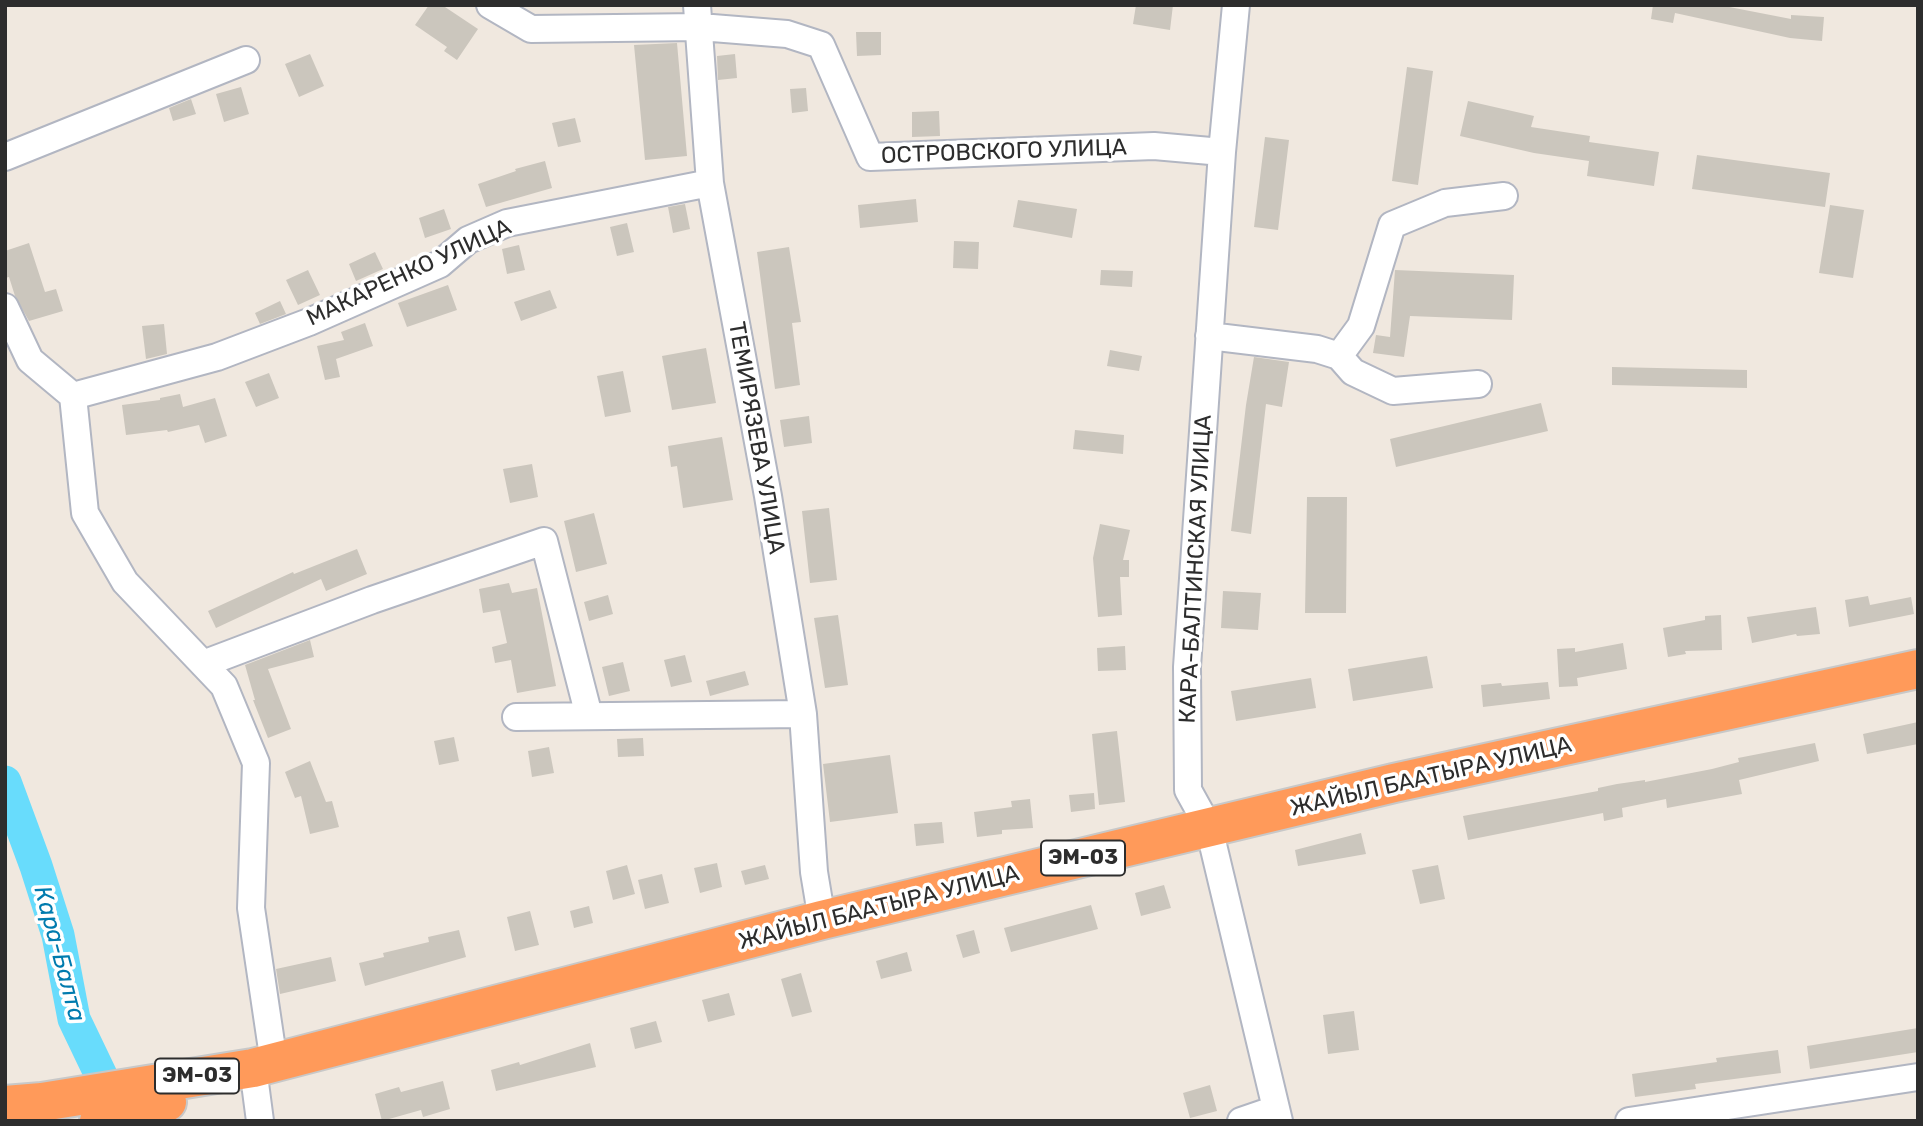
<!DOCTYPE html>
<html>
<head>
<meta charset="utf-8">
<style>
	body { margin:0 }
	#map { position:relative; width:1923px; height:1126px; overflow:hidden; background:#f0e8df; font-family:Rubik,sans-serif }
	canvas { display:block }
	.frame { position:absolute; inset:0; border:7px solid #2d2d2d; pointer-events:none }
</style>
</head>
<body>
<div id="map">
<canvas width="1923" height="1126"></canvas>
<div class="frame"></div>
</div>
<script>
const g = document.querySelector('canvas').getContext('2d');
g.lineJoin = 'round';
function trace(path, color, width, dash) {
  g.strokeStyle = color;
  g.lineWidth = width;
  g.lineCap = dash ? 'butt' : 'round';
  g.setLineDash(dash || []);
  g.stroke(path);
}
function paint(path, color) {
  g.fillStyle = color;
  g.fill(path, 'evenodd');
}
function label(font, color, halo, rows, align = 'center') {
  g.font = font + ' Rubik,sans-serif';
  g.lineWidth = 7;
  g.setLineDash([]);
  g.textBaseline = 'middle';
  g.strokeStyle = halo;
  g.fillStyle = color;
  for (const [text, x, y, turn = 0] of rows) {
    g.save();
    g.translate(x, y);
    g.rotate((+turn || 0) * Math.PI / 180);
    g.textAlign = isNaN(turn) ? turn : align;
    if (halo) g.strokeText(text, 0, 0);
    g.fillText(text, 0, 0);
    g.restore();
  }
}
const river = new Path2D(`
	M5 782 36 866 58 935 74 1019 119 1113`);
const building = new Path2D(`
	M429 5H442L478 29 457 60 444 51 447 47 415 25Z
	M1136 5H1173L1170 30 1133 24Z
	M1653 5H1719L1791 19V15L1824 17 1822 41 1790 38 1675 13 1673 23 1651 19Z
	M856 32H881V55L857 56Z
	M677 43 687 156 645 160 634 45Z
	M310 54 324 86 299 97 285 64Z
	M735 54 737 78 718 80 717 56Z
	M1407 67 1433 71 1418 185 1392 181Z
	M241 87 249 114 224 122 216 94Z
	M806 88 808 111 792 113 790 89Z
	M191 99 196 114 173 121 169 108Z
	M1468 101 1534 116 1531 127 1590 136 1589 142 1659 152 1654 186 1587 176 1589 161 1534 153 1460 136Z
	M939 111 940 136 912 137V112Z
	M575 118 581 142 558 147 552 123Z
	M1265 137 1289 140 1278 230 1254 227Z
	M1697 155 1830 173 1825 207 1692 189Z
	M545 161 552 188 486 207 478 184 516 171 515 169Z
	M916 199 918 222 860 228 858 205Z
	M1018 200 1077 209 1072 238 1013 227Z
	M685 204 690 229 673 233 668 207Z
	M1830 205 1864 210 1853 278 1819 273Z
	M444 209 451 229 425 238 419 218Z
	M627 223 634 252 617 256 610 227Z
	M954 241 979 242 978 269 953 268Z
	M29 243 45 292 56 289 63 311 29 321 15 296 9 277 5 278V251Z
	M519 245 525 270 507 274 502 249Z
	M789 247 801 322 792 323 800 385 775 389 757 252Z
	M375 252 383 269 356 281 349 264Z
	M308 270 320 295 298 305 286 280Z
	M1101 270 1133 271 1132 287 1100 285Z
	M1395 270 1514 275 1512 320 1410 316 1404 357 1373 353 1376 335 1390 337Z
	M448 285 457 310 407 327 398 303Z
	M550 290 557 308 521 321 514 302Z
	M280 301 286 314 260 324 255 313Z
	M365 323 373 346 336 359 340 377 325 380 317 346 344 340 341 332Z
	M164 324 167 354 146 359 142 326Z
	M706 348 716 403 672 410 662 356Z
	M1110 350 1142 356 1139 371 1107 366Z
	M1254 357 1289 362 1282 407 1266 404 1251 534 1231 531 1246 405Z
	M1612 367 1747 370V388L1612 385Z
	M623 371 631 412 605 417 597 376Z
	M269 373 279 398 256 407 245 382Z
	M180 394 183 407 215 398 227 436 205 443 199 425 168 432 167 430 126 435 122 405 160 400V398Z
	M1541 403 1548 431 1396 467 1390 439Z
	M809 416 812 443 784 447 780 420Z
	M1075 430 1124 435 1123 454 1073 449Z
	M722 437 733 500 683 508 677 466 671 467 668 446Z
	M532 464 538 497 510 503 503 469Z
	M1307 497H1347L1346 613H1305Z
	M829 508 837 580 810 583 802 511Z
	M594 513 607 564 576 572 564 521Z
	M1100 524 1130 530 1123 560H1129V577H1120L1122 615 1098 617 1093 558Z
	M357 549 367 574 326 591 321 579 216 628 208 611 293 572 294 574Z
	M509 583 512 593 537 588 556 686 517 693 511 660 495 663 492 647 507 643 500 610 483 613 479 589Z
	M1223 591 1261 593 1258 630 1221 628Z
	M608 595 613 614 589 621 584 602Z
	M1868 596 1870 605 1911 597 1914 614 1849 627 1845 600Z
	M1816 607 1820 634 1797 636 1796 634 1752 643 1747 617Z
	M838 615 848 685 825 688 814 618Z
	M1721 615 1722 650 1685 651 1686 654 1668 657 1663 628 1705 620V616Z
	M310 640 314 657 268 669 291 729 268 738 253 700H255L245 665Z
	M1623 643 1627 669 1577 678 1578 686 1559 687 1557 649 1575 648V652Z
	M1125 646 1126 670 1098 671 1097 648Z
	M685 655 692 682 671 687 664 660Z
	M1427 656 1433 688 1353 701 1348 669Z
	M623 662 630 691 609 696 602 667Z
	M745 671 749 685 710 696 706 681Z
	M1311 678 1316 708 1236 721 1231 691Z
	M1548 682 1550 699 1483 707 1481 685 1501 683 1502 686Z
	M1918 722V744L1867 754 1863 734Z
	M1117 731 1125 802 1099 805 1092 734Z
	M454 737 459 761 439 765 434 741Z
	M643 738 644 756 618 757 617 739Z
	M1815 743 1819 761 1739 780 1742 794 1667 808 1666 799 1622 808 1623 817 1604 821 1603 813 1468 840 1463 816 1598 791V788L1617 784 1645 780V782L1712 769 1739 762 1738 758Z
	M549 747 554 773 532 777 528 751Z
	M890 755 898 813 830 822 823 764Z
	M310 761 326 802 332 801 339 827 310 834 301 796 295 798 285 772Z
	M1094 793 1095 809 1071 812 1069 795Z
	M1030 799 1033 828 1002 830V834L977 837 974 812 1012 807 1011 801Z
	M942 822 944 843 916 846 914 824Z
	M1361 833 1366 854 1298 866 1295 850Z
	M717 863 722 887 700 893 694 868Z
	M627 865 635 894 613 900 606 871Z
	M765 865 769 879 745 885 741 871Z
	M1438 865 1445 899 1420 904 1412 870Z
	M662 874 669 903 645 909 638 880Z
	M1164 885 1171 908 1141 916 1135 893Z
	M1091 905 1098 929 1011 952 1004 928Z
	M589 906 593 923 574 928 570 911Z
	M530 911 539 945 515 951 507 917Z
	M459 930 466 957 365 986 359 963 384 957 383 953 429 942 428 937Z
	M974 930 980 953 963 958 956 935Z
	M907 952 912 971 881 979 876 961Z
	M331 957 336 981 280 994 276 969Z
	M801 973 812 1012 792 1017 781 979Z
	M729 993 735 1015 708 1022 702 1000Z
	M1354 1011 1359 1050 1328 1054 1323 1015Z
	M656 1021 662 1042 635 1049 630 1028Z
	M1918 1028V1052L1810 1069 1807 1046Z
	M590 1043 596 1067 496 1091 491 1070 519 1062 520 1065Z
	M1778 1050 1781 1073 1695 1084 1696 1089 1635 1097 1632 1074 1717 1062 1716 1058Z
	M443 1081 450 1109 423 1117 421 1110 382 1121 375 1094 399 1087 401 1092Z
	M1210 1085 1217 1111 1190 1118 1183 1093Z`);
const minor = new Path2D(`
	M490 5 531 29 700 27 787 34 821 45 870 157 1154 146 1222 152
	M697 5 710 183 768 496 803 714 814 872 822 920
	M1236 5 1222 152 1187 667 1188 790 1209 828 1279 1121
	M5 157 246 60
	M5 307 30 360 73 396 85 513 125 582 224 686 256 763 251 908 274 1063
	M1209 336 1317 349 1339 356 1353 372 1393 391 1478 384
	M1339 356 1361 326 1392 225 1445 203 1504 196
	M73 396 217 357 309 322 440 264 468 240 507 223 710 183
	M203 664 372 600 544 541 589 716
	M516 717 803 714
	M253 1068 260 1121
	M1241 1121 1276 1109
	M1629 1121 1918 1077`);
const highway = new Path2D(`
	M5 1105 42 1102 253 1068 822 920 1394 783 1918 669
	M99 1121 167 1102`);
const shields = [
	[1083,858,84],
	[197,1076,84]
];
const shieldNames = [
	["ЭМ-03",1083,858],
	["ЭМ-03",197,1076]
];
const streetNames = [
	["ОСТРОВСКОГО УЛИЦА",1004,152,-2],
	["МАКАРЕНКО УЛИЦА",409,273,-25],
	["ТЕМИРЯЗЕВА УЛИЦА",756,438,80],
	["КАРА-БАЛТИНСКАЯ УЛИЦА",1196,569,-87],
	["ЖАЙЫЛ БААТЫРА УЛИЦА",1431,777,-13],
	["ЖАЙЫЛ БААТЫРА УЛИЦА",879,908,-14]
];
const waterNames = [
	["Кара-Балта",59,954,75]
];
trace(river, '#68dcfc', 33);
paint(building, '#cbc6bd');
trace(minor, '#b2b6c2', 30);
trace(highway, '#c8c8c8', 42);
trace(minor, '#fff', 26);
trace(highway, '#ff9a5a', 38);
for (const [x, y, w] of shields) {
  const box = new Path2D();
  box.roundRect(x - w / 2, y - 17.5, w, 35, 5);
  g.fillStyle = '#fff';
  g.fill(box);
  trace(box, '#2d2d2d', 2);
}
label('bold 21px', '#2d2d2d', null, shieldNames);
label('23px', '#2d2d2d', '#fff', streetNames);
label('italic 24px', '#007bae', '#fff', waterNames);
</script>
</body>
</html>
